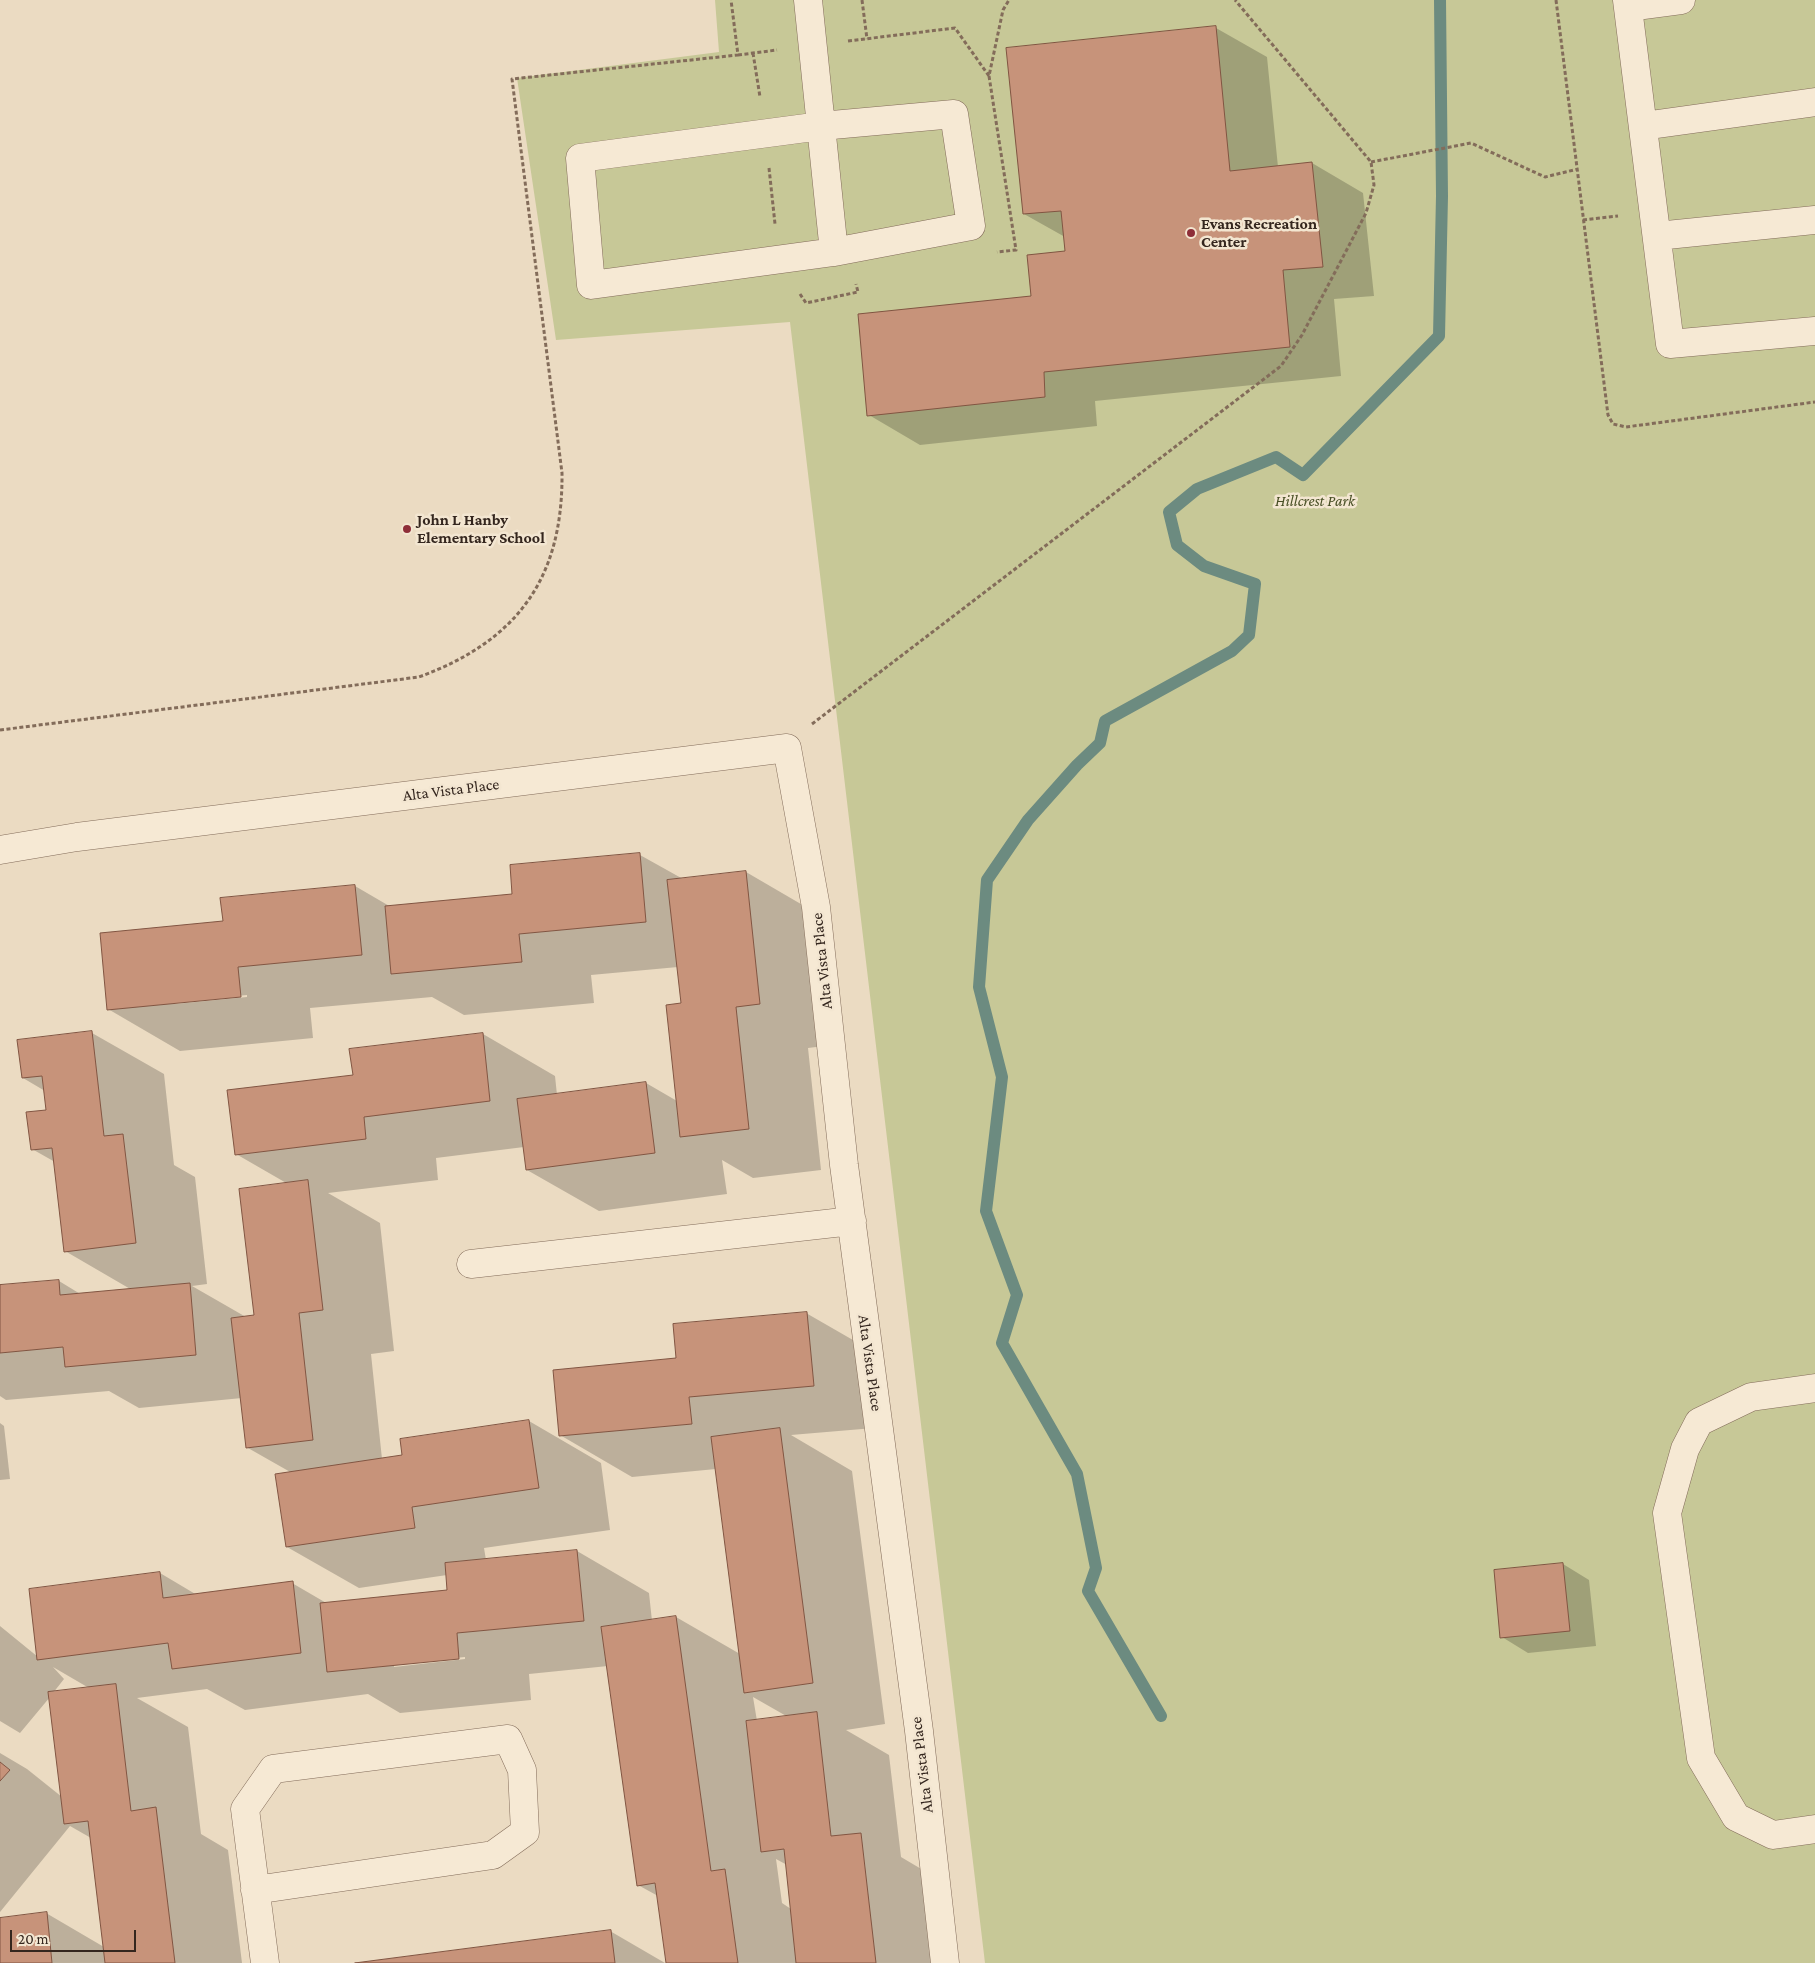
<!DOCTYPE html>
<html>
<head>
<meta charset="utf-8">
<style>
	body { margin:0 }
	#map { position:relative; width:1815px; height:1963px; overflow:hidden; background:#ebdbc2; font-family:"Crimson Pro",serif }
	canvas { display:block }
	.scale { position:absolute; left:10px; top:1930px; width:126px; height:22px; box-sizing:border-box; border:2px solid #34261e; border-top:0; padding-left:6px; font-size:15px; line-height:18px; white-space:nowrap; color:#34261e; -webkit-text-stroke:4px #f3e6d1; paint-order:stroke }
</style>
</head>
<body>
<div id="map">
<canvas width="1815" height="1963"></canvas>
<div class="scale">20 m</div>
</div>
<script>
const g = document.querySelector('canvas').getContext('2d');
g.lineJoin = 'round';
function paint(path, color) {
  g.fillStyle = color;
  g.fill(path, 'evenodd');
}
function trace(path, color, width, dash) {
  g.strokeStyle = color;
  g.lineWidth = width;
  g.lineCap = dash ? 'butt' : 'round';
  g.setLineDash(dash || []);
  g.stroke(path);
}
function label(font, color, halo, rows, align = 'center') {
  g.font = font + ' "Crimson Pro",serif';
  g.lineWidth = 5;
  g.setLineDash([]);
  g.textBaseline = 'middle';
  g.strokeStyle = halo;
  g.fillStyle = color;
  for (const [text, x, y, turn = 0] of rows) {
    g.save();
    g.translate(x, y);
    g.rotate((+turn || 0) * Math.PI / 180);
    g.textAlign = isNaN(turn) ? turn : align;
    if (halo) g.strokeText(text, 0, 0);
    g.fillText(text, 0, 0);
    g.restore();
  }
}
const green = new Path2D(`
	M715 0H1815V1963H985L790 322 556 340 517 78 719 52Z`);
const shadow = new Path2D(`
	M1216 28 1267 57 1278 167 1312 163 1363 193 1374 296 1334 299 1341 376 1095 401 1097 426 920 445 869 415 1033 297 1067 252 1065 237 1024 214Z
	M640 855 683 879 746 872 818 914 832 1045 808 1048 821 1170 753 1178 722 1160 727 1194 599 1211 527 1170 524 1147 436 1158 438 1180 328 1193 380 1223 394 1351 371 1354 382 1459 403 1456 529 1421 601 1463 610 1530 484 1548 486 1560 577 1551 649 1593 652 1621 676 1617 740 1654 716 1469 632 1477 560 1435 677 1359 806 1313 879 1355 886 1427 791 1435 852 1471 885 1724 846 1730 889 1755 901 1857 933 1876 943 1963H667L658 1896 638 1885 608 1666 529 1674 531 1700 400 1713 368 1694 245 1710 207 1689 137 1698 188 1727 201 1834 228 1850 242 1963H0V1919L46 1913 104 1947 91 1838 70 1826 0 1912V1753L27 1769 62 1797 50 1697 20 1733 0 1721V1626L38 1657 160 1573 197 1595 292 1583 328 1604 448 1591 447 1575 359 1588 287 1547 292 1473 248 1448 242 1398 139 1408 109 1391 6 1400 0 1396V1286L59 1281 82 1295 132 1290 65 1251 55 1162 32 1149 48 1111 45 1091 23 1078 92 1033 164 1074 174 1165 195 1177 207 1284 192 1286 246 1317 255 1316 288 1184 236 1154 354 1076 483 1034 555 1076 557 1095 646 1083 677 1101 682 1004 678 967 591 975 594 1003 464 1015 432 997 310 1008 313 1038 180 1051 108 1009 224 922 355 886 391 907 514 895ZM247 995V997L175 1004V1002ZM465 1657V1659L394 1667V1664ZM53 1667 89 1688 53 1693 64 1679ZM753 1697 788 1717 757 1721ZM776 1859 787 1865 791 1909 782 1903Z
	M0 1423 4 1426 10 1479 0 1480Z
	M1563 1564 1589 1580 1596 1646 1528 1653 1502 1637Z
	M610 1931 665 1963H365Z`);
const stream = new Path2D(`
	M1161 1716 1088 1591 1096 1568 1077 1474 1002 1343 1017 1295 986 1211 1002 1077 979 987 987 880 1028 820 1077 765 1100 743 1105 721 1232 651 1249 635 1255 584 1204 566 1177 545 1169 512 1197 489 1276 457 1303 475 1439 336 1442 196 1440 0`);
const building = new Path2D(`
	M1216 26 1230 171 1312 162 1323 267 1283 270 1290 347 1044 372 1045 397 867 416 858 314 1031 296 1027 255 1065 251 1061 211 1023 214 1006 48Z
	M640 853 646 922 519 934 522 962 391 974 385 906 512 894 510 865Z
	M746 871 760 1004 736 1007 749 1129 680 1137 666 1005 681 1003 667 880Z
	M355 885 362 955 238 967 241 997 107 1010 100 933 223 921 220 898Z
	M92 1031 104 1136 123 1134 136 1243 64 1252 52 1148 31 1150 26 1112 46 1110 42 1076 22 1078 17 1040Z
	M483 1033 490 1101 364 1117 366 1139 235 1155 227 1090 353 1075 349 1049Z
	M646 1082 655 1153 526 1170 517 1099Z
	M308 1180 323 1310 299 1313 313 1440 246 1448 231 1318 254 1315 239 1189Z
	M59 1280 60 1295 190 1283 196 1355 65 1367 63 1347 0 1353V1285Z
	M807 1312 814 1386 689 1397 692 1424 559 1436 553 1370 676 1358 673 1324Z
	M529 1420 539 1488 412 1507 415 1528 286 1547 275 1474 402 1455 400 1439Z
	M780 1428 813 1683 744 1693 711 1437Z
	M577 1550 584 1621 457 1633 459 1659 327 1672 320 1603 447 1590 445 1563Z
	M1563 1563 1570 1631 1500 1638 1494 1570Z
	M160 1572 163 1598 293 1581 301 1653 172 1669 168 1643 37 1660 29 1589Z
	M676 1616 711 1871 725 1869 738 1963H666L655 1883 637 1886 601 1627Z
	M116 1684 131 1811 156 1807 175 1963H105L88 1821 64 1824 48 1692Z
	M817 1712 831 1836 861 1833 876 1963H796L784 1849 761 1852 746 1721Z
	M0 1762 10 1770 0 1781Z
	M47 1912 52 1963H0V1918Z
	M611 1930 615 1963H355Z`);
const path = new Path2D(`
	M862 0 867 39
	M1556 0 1608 415 1613 424 1626 427 1815 402
	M848 41 955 28 989 76 1003 10 1009 0
	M753 53 760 97
	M738 55 777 50
	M989 76 1016 250 997 252
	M1371 162 1471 143 1545 177 1578 169
	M769 168 775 224
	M1583 220 1618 216
	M800 294 806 303 858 292 856 284
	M812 724 1281 366 1302 335 1366 213 1374 185 1371 162 1235 0
	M0 730 419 677C517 641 563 579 562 473L512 79 738 55 731 0`);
const minor = new Path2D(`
	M808 0 834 252
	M1627 0 1670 344 1815 331
	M1628 7 1681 0
	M954 114 971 226 834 252 591 285 580 158 821 126Z
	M1643 126 1815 102
	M1657 236 1815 220
	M0 850 77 837 787 748 816 907 844 1165 919 1731 945 1963
	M471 1264 852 1221
	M1815 1388 1751 1397 1699 1422 1685 1449 1667 1513 1701 1758 1736 1817 1773 1835 1815 1829
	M255 1890 493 1855 525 1832 522 1770 508 1739 273 1769 245 1809 265 1963`);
const markers = [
	[1191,233,5,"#8e2e38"],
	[407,529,5,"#8e2e38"]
];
const poiNames = [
	["Evans Recreation",1201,224],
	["Center",1201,242],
	["John L Hanby",417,520],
	["Elementary School",417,538]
];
const parkNames = [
	["Hillcrest Park",1315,501]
];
const streetNames = [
	["Alta Vista Place",451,790,-7],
	["Alta Vista Place",822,961,-96],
	["Alta Vista Place",870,1363,82],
	["Alta Vista Place",922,1765,-97]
];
paint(green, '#c7c897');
paint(shadow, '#0003');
trace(stream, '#6c8b80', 12);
paint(building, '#c7937a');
trace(building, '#815542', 1);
trace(minor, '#836c5a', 29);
trace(path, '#836c5a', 3, [4, 2.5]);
trace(minor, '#f6e9d4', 28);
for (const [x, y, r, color] of markers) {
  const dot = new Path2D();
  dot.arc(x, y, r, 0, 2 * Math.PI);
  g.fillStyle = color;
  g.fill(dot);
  trace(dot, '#f3e6d1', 2);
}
label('bold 16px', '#34261e', '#f3e6d1', poiNames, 'left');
label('italic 16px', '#484f25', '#f3e6d1', parkNames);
label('16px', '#34261e', '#f3e6d1', streetNames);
</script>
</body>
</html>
